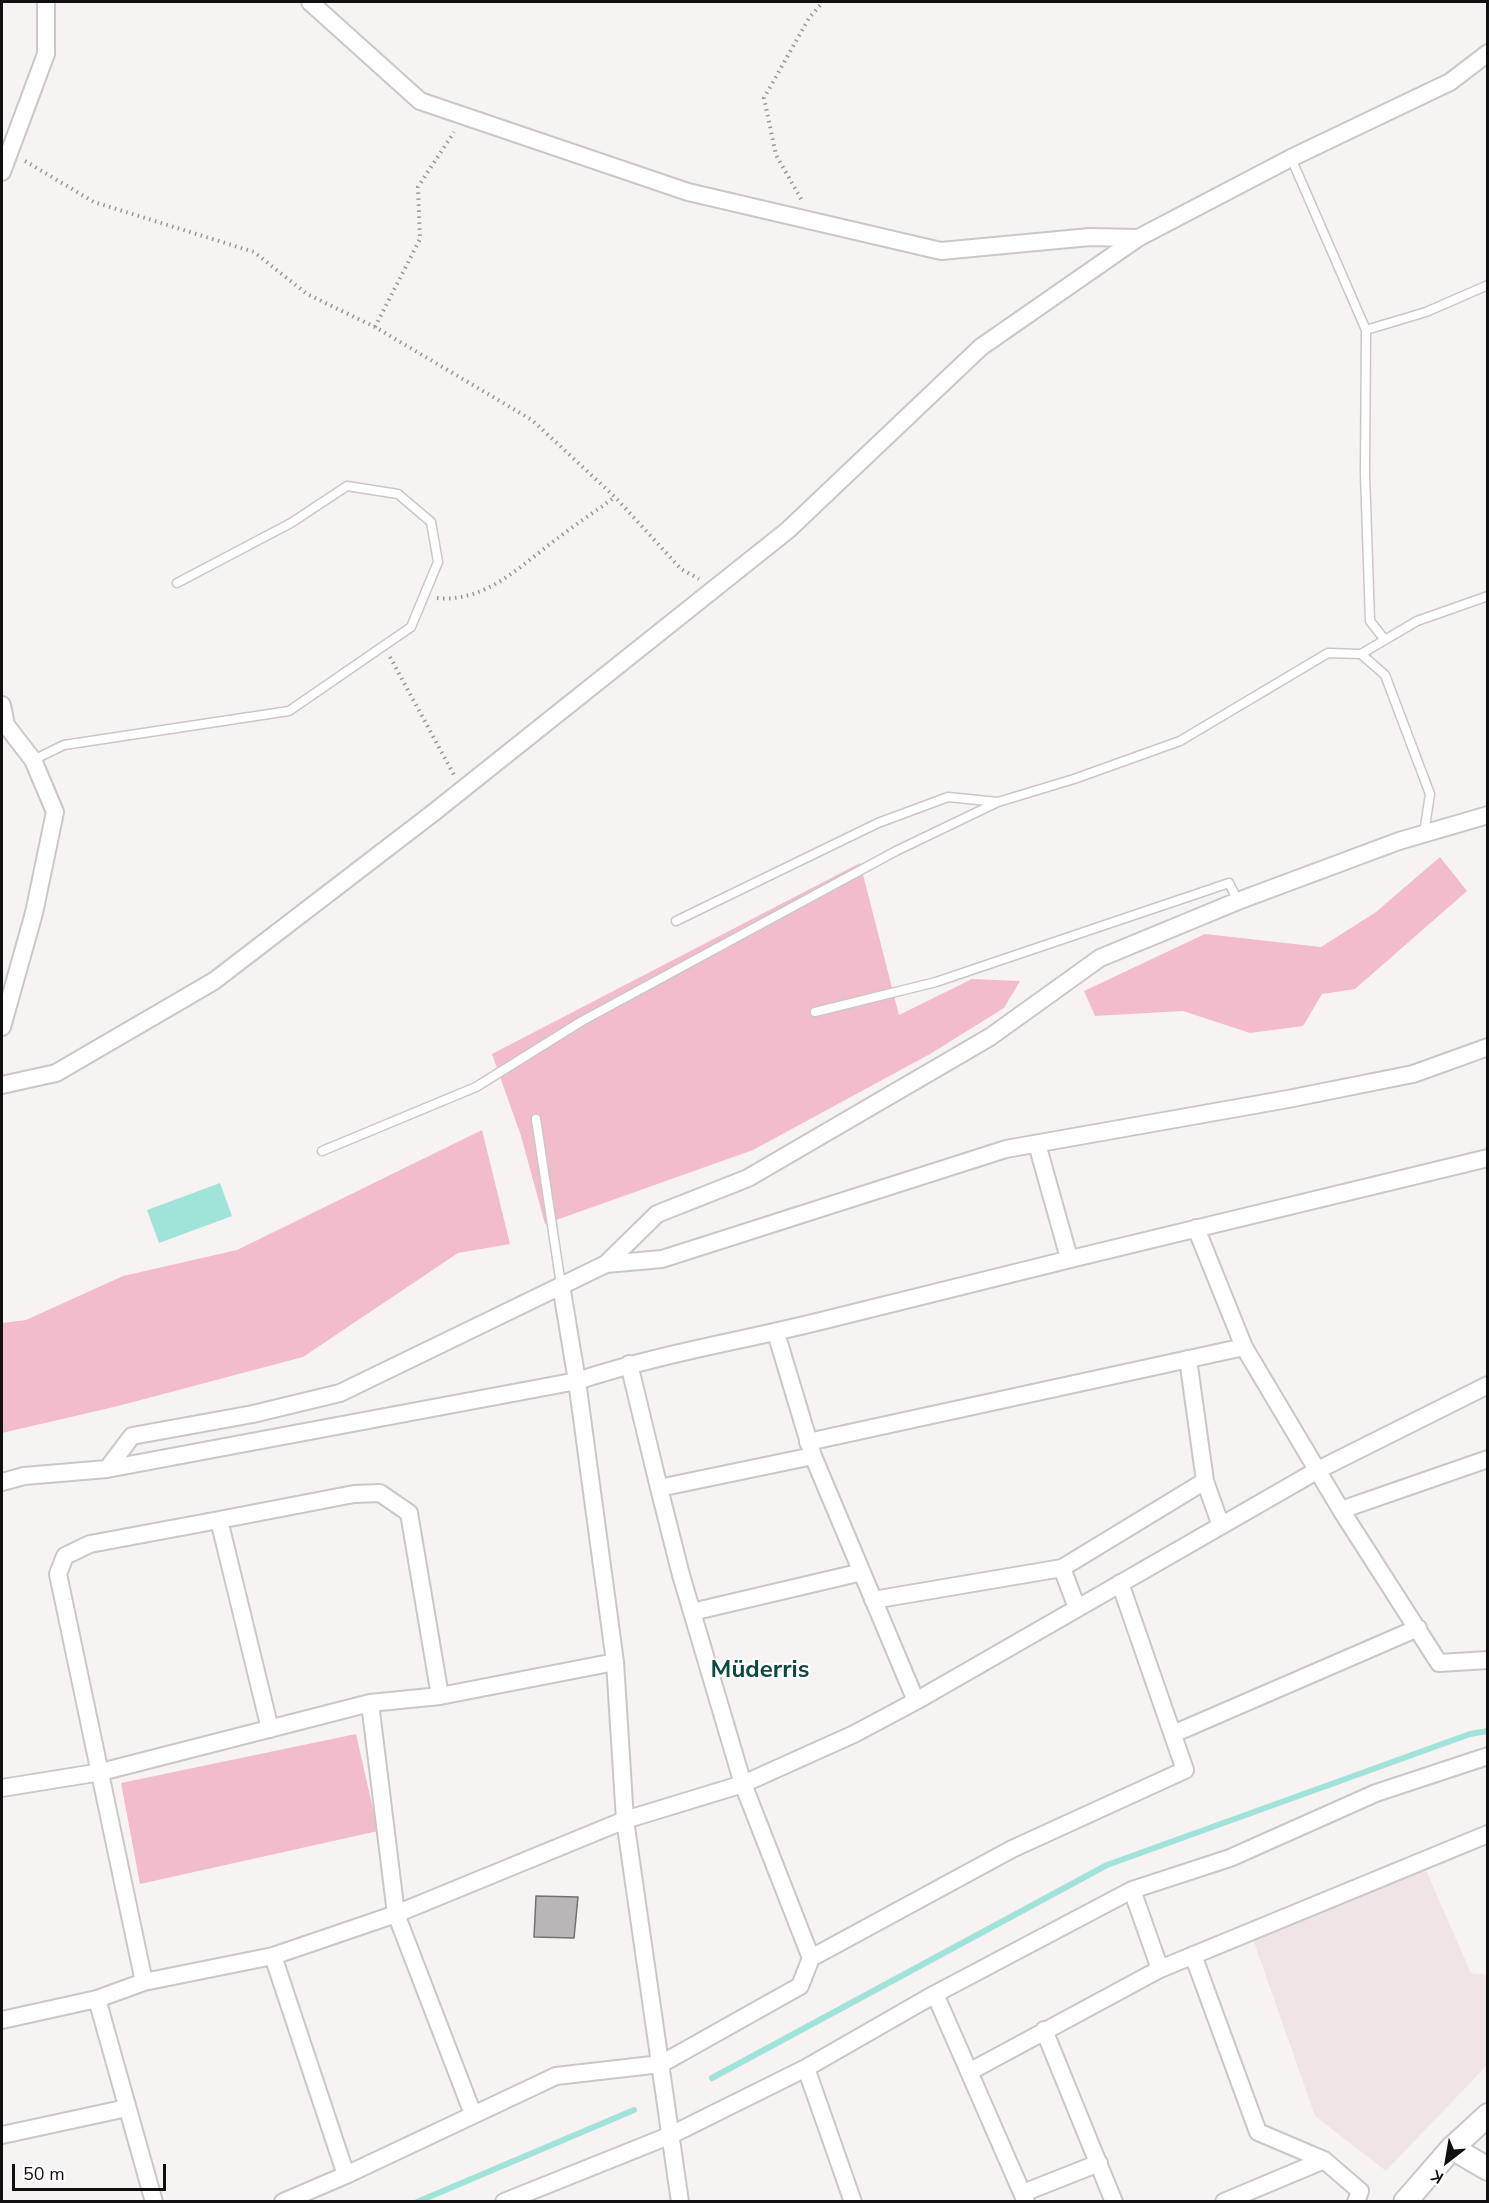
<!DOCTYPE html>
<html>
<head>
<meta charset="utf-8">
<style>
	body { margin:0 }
	#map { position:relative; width:1489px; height:2203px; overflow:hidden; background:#f7f3f3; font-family:"Nunito Sans",sans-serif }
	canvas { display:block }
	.frame { position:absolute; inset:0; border:3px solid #110f10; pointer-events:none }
	.north { position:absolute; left:1417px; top:2131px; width:60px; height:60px; -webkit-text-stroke:4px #fff; paint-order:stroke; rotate:211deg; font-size:16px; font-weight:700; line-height:24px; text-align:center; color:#110f10 }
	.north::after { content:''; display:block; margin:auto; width:21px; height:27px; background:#110f10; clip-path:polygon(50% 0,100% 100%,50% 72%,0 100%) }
	.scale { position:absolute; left:12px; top:2164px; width:154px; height:27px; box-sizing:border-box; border:3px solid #110f10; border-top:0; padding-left:8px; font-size:18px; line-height:21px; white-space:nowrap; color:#110f10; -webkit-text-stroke:4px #fff; paint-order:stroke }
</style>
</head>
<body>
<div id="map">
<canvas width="1489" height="2203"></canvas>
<div class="frame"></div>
<div class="north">K</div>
<div class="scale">50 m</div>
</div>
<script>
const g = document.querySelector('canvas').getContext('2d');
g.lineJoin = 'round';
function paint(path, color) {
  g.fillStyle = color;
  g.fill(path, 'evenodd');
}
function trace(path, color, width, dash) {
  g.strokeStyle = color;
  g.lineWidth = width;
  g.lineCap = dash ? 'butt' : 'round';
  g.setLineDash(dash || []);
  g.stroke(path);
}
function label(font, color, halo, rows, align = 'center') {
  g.font = font + ' "Nunito Sans",sans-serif';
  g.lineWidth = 4.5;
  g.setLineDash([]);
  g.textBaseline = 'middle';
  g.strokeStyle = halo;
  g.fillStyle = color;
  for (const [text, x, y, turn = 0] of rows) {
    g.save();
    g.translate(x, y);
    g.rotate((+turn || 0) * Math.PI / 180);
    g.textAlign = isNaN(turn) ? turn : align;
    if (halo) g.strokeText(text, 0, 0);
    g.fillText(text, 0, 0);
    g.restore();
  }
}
const built = new Path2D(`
	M1425 1868 1471 1973 1487 1975V2065L1386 2171 1315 2116 1253 1939Z`);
const green = new Path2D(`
	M1440 857 1467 891 1355 989 1322 994 1303 1026 1250 1033 1183 1011 1095 1016 1084 991 1205 934 1321 947 1376 912Z
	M860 863 899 1015 972 979 1020 981 1004 1008 930 1054 753 1150 545 1224 521 1136 492 1054Z
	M482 1130 510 1244 458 1253 303 1357 118 1406 2 1433V1323L26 1320 123 1276 237 1250Z
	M356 1734 378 1831 140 1884 121 1783Z`);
const water = new Path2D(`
	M220 1183 232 1216 159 1243 147 1210Z`);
const stream = new Path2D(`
	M712 2078 1107 1865 1470 1734 1488 1731
	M417 2202 634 2110`);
const building = new Path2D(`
	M536 1896 578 1897 574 1938 534 1937Z`);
const path = new Path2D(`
	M25 161 94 202 254 252 307 294 375 327 532 420 615 497 681 569 699 579
	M801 199 776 155 764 98 809 18 823 2
	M375 327 420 239 418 187 454 132
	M437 598C486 603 521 565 558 538 576 524 596 511 615 497
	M390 657 454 775`);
const lane = new Path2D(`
	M1291 158 1366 330 1365 474 1370 621 1385 640
	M1366 330 1426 312 1488 285
	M1361 654 1417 621 1488 596
	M33 760 64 745 289 711 411 627 438 562 431 522 398 494 347 486 291 523 177 583
	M676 921 878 823 948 797 998 802 1074 779 1180 741 1328 653 1361 654 1385 675 1430 794 1424 833
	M815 1012 936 982 1229 883 1238 901
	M536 1119 561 1285
	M322 1151 476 1087 582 1021 896 851 998 802`);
const street = new Path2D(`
	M310 2 420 101 688 192 941 251 1090 237 1138 238
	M2 172 46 54V2
	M2 705 6 725 33 760 55 812 34 913 2 1027
	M2 1085 56 1073 214 981 433 813 788 530 981 347 1138 238 1291 158 1450 82 1488 53
	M1037 1144 1069 1258
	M1196 1228 1244 1347 1341 1510 1439 1663 1488 1660
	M606 1264 657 1214 748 1178 990 1037 1100 958 1238 901 1399 841 1488 815
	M561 1285 577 1381 615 1662 625 1820 680 2202
	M776 1333 813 1456 916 1701
	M1188 1359 1205 1481 1221 1526
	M629 1364 659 1488
	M808 1442 1244 1347
	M107 1469 132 1436 253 1414 340 1393 606 1264 662 1259 1006 1149 1288 1099 1413 1074 1488 1047
	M2 1482 24 1476 107 1469 577 1381C661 1353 748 1340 833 1318 1051 1263 1269 1211 1488 1158
	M1341 1510 1488 1459
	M1062 1568 1077 1608
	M873 1600 1062 1568 1205 1481
	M692 1612 862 1572
	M370 1703 396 1914 473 2114
	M270 1729 219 1520 354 1494 380 1493 409 1513 440 1696
	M1173 1734 1418 1628
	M2 1788 101 1772 370 1703 440 1696 615 1662
	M1132 1890 1160 1969
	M1193 1955 1258 2132 1324 2160 1360 2191 1356 2202
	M273 1956 346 2175
	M811 1958 743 1784 681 1575 659 1488 813 1456
	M144 1982 58 1574 65 1556 90 1544 219 1520
	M935 1994 1026 2202
	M97 1999 154 2202
	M2 2020 97 1999 144 1982 273 1956 396 1914 625 1820 743 1784 854 1734 916 1701 1318 1470 1488 1385
	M1044 2030 1114 2202
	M806 2068 853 2202
	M969 2072 1160 1969 1488 1834
	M2 2135 127 2108
	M1023 2193 1099 2163
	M283 2202 346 2175 556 2076 661 2064 800 1986 811 1958 1012 1849 1185 1770 1120 1583
	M504 2202 671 2135 806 2068 935 1994 1132 1890 1230 1858 1376 1793 1488 1756
	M1224 2202 1324 2160`);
const secondary = new Path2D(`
	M1452 2148 1488 2169
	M1405 2202 1452 2148 1488 2115`);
const districtNames = [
	["Müderris",760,1671]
];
paint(built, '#f0e4e7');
paint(green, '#f3bcca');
paint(water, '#a0e3d9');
trace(stream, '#a0e3d9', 6);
paint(building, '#bab6b7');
trace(building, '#757172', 1.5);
trace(lane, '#cbc7c7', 11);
trace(street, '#cbc7c7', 20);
trace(secondary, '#cbc7c7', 26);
trace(path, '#9b9798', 4, [1.5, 4.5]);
trace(lane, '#fff', 8);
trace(street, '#fff', 16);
trace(secondary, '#fff', 22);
label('bold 24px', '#0b4942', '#fff', districtNames);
</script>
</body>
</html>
